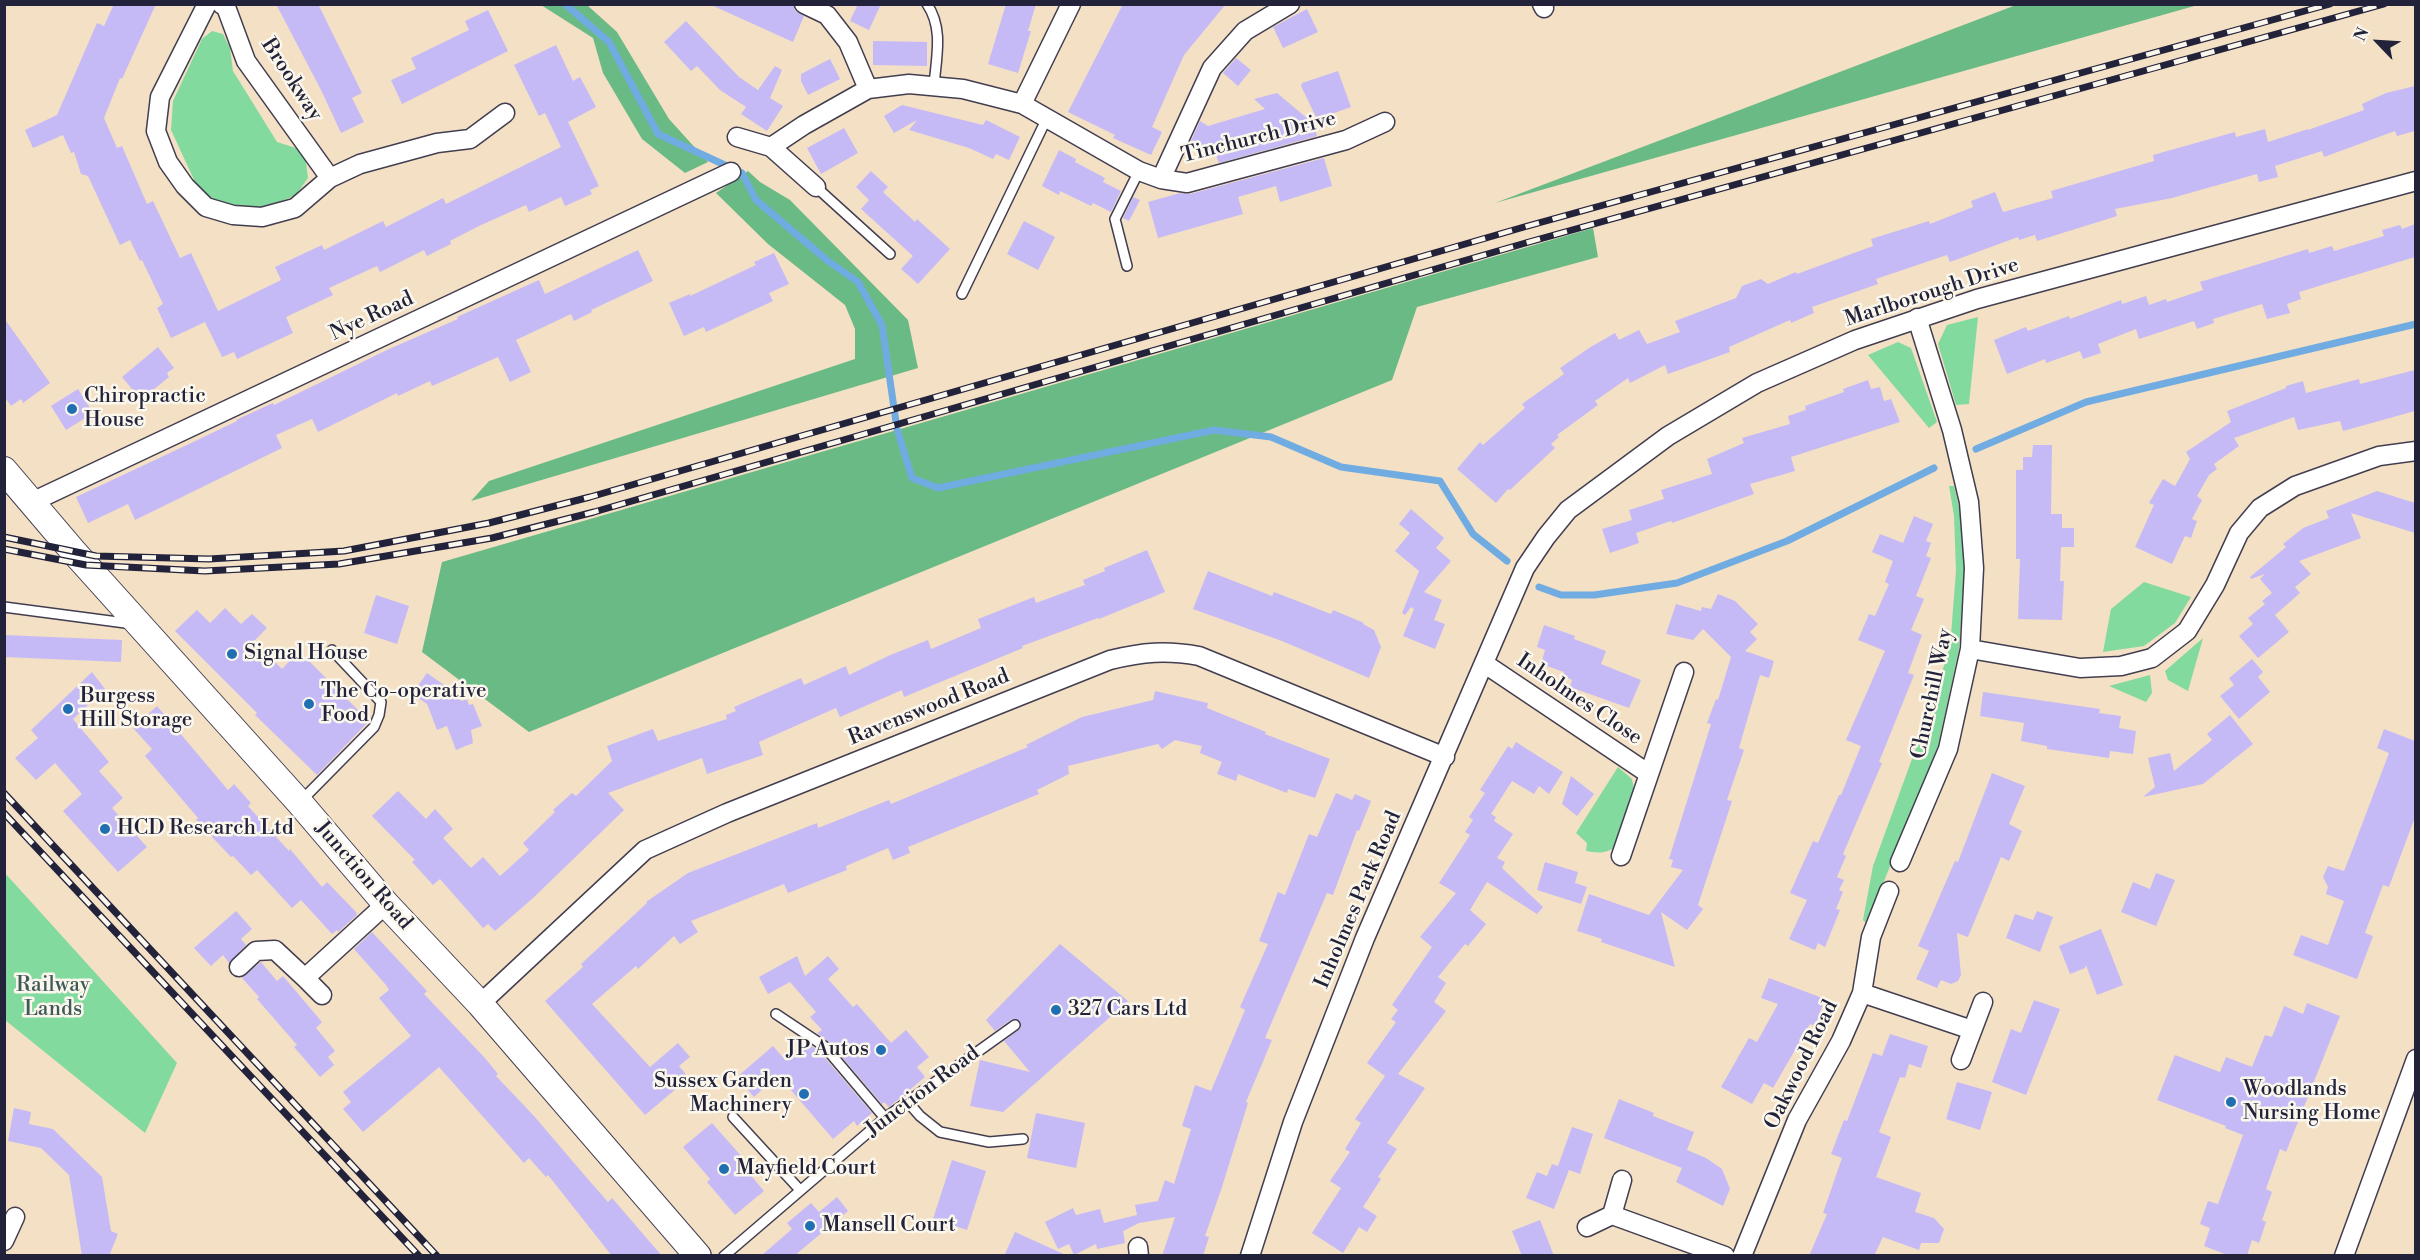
<!DOCTYPE html>
<html>
<head>
<meta charset="utf-8">
<style>
	body { margin:0 }
	#map { position:relative; width:2420px; height:1260px; overflow:hidden; background:#f4e0c5; font-family:"Libre Bodoni",serif }
	canvas { display:block }
	.frame { position:absolute; inset:0; border:6px solid #22223b; pointer-events:none }
	.north { position:absolute; left:2348px; top:12px; width:60px; height:60px; -webkit-text-stroke:4px #fbf7ec; paint-order:stroke; rotate:295deg; font-size:16px; font-weight:700; line-height:24px; text-align:center; color:#22223b }
	.north::after { content:''; display:block; margin:auto; width:21px; height:27px; background:#22223b; clip-path:polygon(50% 0,100% 100%,50% 72%,0 100%) }
</style>
</head>
<body>
<div id="map">
<canvas width="2420" height="1260"></canvas>
<div class="frame"></div>
<div class="north">N</div>
</div>
<script>
const g = document.querySelector('canvas').getContext('2d');
g.lineJoin = 'round';
function paint(path, color) {
  g.fillStyle = color;
  g.fill(path, 'evenodd');
}
function trace(path, color, width, dash) {
  g.strokeStyle = color;
  g.lineWidth = width;
  g.lineCap = dash ? 'butt' : 'round';
  g.setLineDash(dash || []);
  g.stroke(path);
}
function label(font, color, halo, rows, align = 'center') {
  g.font = font + ' "Libre Bodoni",serif';
  g.lineWidth = 5;
  g.setLineDash([]);
  g.textBaseline = 'middle';
  g.strokeStyle = halo;
  g.fillStyle = color;
  for (const [text, x, y, turn = 0] of rows) {
    g.save();
    g.translate(x, y);
    g.rotate((+turn || 0) * Math.PI / 180);
    g.textAlign = isNaN(turn) ? turn : align;
    if (halo) g.strokeText(text, 0, 0);
    g.fillText(text, 0, 0);
    g.restore();
  }
}
const green = new Path2D(`
	M212 31 223 34 230 48 233 71 277 142 299 149 306 162 308 178 296 195 265 208 235 207 213 199 196 184 171 130 173 101 202 39Z
	M1978 317 1969 404 1956 405 1938 344 1947 325Z
	M1898 342 1911 348 1937 422 1929 428 1868 355Z
	M1949 486H1954L1961 515 1965 565 1959 649 1938 746 1867 924 1863 920 1873 866 1928 715 1950 647 1956 571 1954 516Z
	M2144 582 2191 597 2175 623 2144 646 2103 652 2111 609Z
	M2203 638 2188 691 2168 680 2165 671Z
	M2150 675 2152 693 2146 702 2109 686Z
	M1618 767 1632 779 1634 789 1615 847C1606 854 1597 853 1586 851L1587 843 1576 833Z
	M4 872 177 1063 145 1133 5 1020Z`);
const forest = new Path2D(`
	M541 5H587L617 32 669 119 708 162 685 173 642 139 603 73 593 38Z
	M2016 5H2198L1495 203Z
	M748 171 760 182 790 200 908 320 918 368 471 501 489 481 855 359V329L845 305 768 244 716 193Z
	M1593 228 1598 257 1417 307 1392 380 529 732 422 652 442 562Z`);
const stream = new Path2D(`
	M565 4 609 42 658 134 742 173 756 200 828 261 858 282 882 325 897 429 912 478 938 488 1214 430 1271 437 1341 467 1440 481 1473 534 1507 561
	M1976 449 2086 402 2416 324
	M1539 587 1561 595H1594L1677 583 1787 541 1934 468`);
const building = new Path2D(`
	M114 4H156L122 79 120 78 104 118 117 148 122 146 147 204 153 201 180 258 191 253 218 311 281 280 275 267 322 245 324 250 383 221 386 227 443 198 446 204 561 147 545 113 539 116 514 65 556 45 573 81 580 77 596 107 568 122 599 186 590 190 592 194 565 206 561 197 529 212 526 205 481 225 450 241 451 244 427 256 424 250 380 272 377 266 329 288 333 295 286 317 293 333 237 359 234 352 222 357 205 322 171 338 157 308 163 304 142 260 140 261 130 240 120 245 88 176 81 174 74 152 71 153 63 135 33 148 25 130 57 115 97 23 104 26Z
	M276 4H318L362 93 352 98 364 122 341 133 321 90Z
	M709 4H793L795 11 804 16 793 42Z
	M858 4H881L869 30 850 21Z
	M1006 4H1036L1028 31H1031L1018 73 988 64Z
	M1123 4H1226L1184 55 1152 127 1162 132 1151 155 1113 138 1115 135 1068 112Z
	M1307 9 1318 32 1283 48 1273 27Z
	M488 10 508 51 402 104 391 80 416 69 411 58 469 30 465 21Z
	M686 21 739 77 758 90 775 66 782 70 770 98 783 106 767 131 741 114 746 107 720 90 697 66 691 71 664 42Z
	M873 41 927 42V66L873 65Z
	M1236 58 1251 70 1238 86 1223 73Z
	M830 59 840 79 808 95 801 81V74Z
	M1338 71 1351 107 1317 119 1301 86 1302 83Z
	M2415 86V131L2397 136 2395 131 2324 157 2322 151 2275 166 2278 177 2259 182 2257 174 2172 198 2115 209 2117 216 2037 241 2035 235 2019 240 2018 237 1950 262 1947 255 1876 279 1878 284 1812 307 1814 313 1791 323 1790 320 1729 347 1730 352 1668 374 1665 365 1630 383 1628 378 1595 401 1598 405 1557 435 1559 437 1551 444 1555 448 1510 490 1508 489 1496 503 1457 469 1480 442 1483 445 1525 408 1522 404 1564 374 1560 368 1589 348 1615 333 1619 340 1639 330 1647 344 1680 332 1675 321 1736 298 1742 286 1761 279 1768 284 1796 272 1797 274 1873 246 1871 239 1929 221 1930 224 1973 207 1971 201 1995 192 2003 212 2053 198 2051 191 2154 161 2153 155 2235 132 2236 137 2265 129 2268 142 2308 129V130L2364 110 2362 104 2386 93Z
	M1277 93 1314 124 1317 136 1219 163 1216 155 1191 141 1200 121 1208 126 1265 109 1254 99Z
	M902 105 983 125 986 120 1020 137 1009 160 996 154 993 159 969 148 909 130 917 120 894 133 884 116Z
	M844 128 858 153 821 174 807 148Z
	M1059 150 1076 159 1075 162 1105 178 1103 182 1121 191 1111 212 1093 203 1091 206 1060 191 1059 195 1042 186Z
	M1324 158 1332 186 1280 202 1276 186 1238 197 1243 214 1158 238 1148 202 1180 193 1190 194Z
	M871 171 888 187 883 192 915 222 917 219 950 249 918 284 901 269 913 256 861 209 869 200 856 187Z
	M1133 197 1140 200 1129 221 1123 218Z
	M1024 221 1055 237 1038 270 1007 254Z
	M2415 224V257L2299 292 2301 299 2287 304 2290 313 2267 319 2262 304 2213 319 2214 323 2197 329 2194 321 2139 339 2136 329 2098 344 2101 353 2083 359 2080 351 2046 363 2045 359 2007 374 1994 340 2026 327 2028 331 2069 316 2070 319 2121 300 2122 304 2146 296 2149 305 2166 299 2167 302 2203 290 2200 282 2308 249 2309 253 2332 246 2334 251 2384 236 2382 230 2400 225 2402 229Z
	M638 250 653 281 591 310 592 312 574 321 571 314 516 340 531 372 510 382 498 357 432 386 430 381 398 396 397 393 318 432 312 419 276 435 282 448 135 520 128 504 88 523 76 497 189 444 237 421 236 420 273 403 274 405 389 349 458 319 457 317 539 280 545 294Z
	M774 253 789 284 769 293 773 301 706 332 704 327 684 336 669 303 690 294V296L756 265 754 262Z
	M4 318 50 383 23 403 21 399 11 406 4 396Z
	M158 347 174 368 167 373 169 377 141 400 122 377Z
	M2415 370V411L2343 431 2340 421 2298 430 2294 417 2234 438 2239 446 2214 464 2217 469 2209 475 2197 496 2202 500 2192 519 2197 521 2191 538 2185 536 2172 564 2135 547 2154 505 2149 503 2163 479 2175 486 2190 459 2186 452 2231 422 2227 411 2286 388V386L2303 381 2306 393 2359 379 2360 384Z
	M1868 380 1871 389 1880 387 1884 401 1891 399 1900 422 1791 457 1795 471 1750 484 1754 494 1672 523 1671 521 1636 533 1639 543 1610 553 1602 529 1632 520 1629 510 1664 499 1661 490 1712 474 1707 459 1744 443 1742 438 1790 424 1788 416 1806 410 1805 406 1844 392 1843 389Z
	M78 389 93 413 66 430 51 406Z
	M2033 445H2052L2051 514H2062V528H2074V547H2061L2060 581H2064L2062 620 2018 619 2020 559H2016V470H2023V457H2032Z
	M2377 491 2415 503V533L2351 513 2361 538 2299 561 2311 574 2295 587 2300 593 2275 615 2289 632 2258 658 2239 636 2253 624 2248 618 2265 604 2262 601 2272 593 2260 579 2265 574 2251 579 2250 577 2286 547 2283 544 2303 528 2329 518 2326 511Z
	M1411 509 1444 538 1436 548 1451 561 1424 592 1442 600 1434 620 1445 624 1435 649 1403 636 1414 609 1411 607 1405 615 1402 613 1419 571 1395 551 1410 533 1399 524Z
	M1914 516 1933 524 1926 541 1931 543 1926 556 1931 558 1916 596 1924 599 1911 630 1922 635 1908 673 1914 675 1879 762 1882 763 1843 854 1846 856 1837 877 1844 880 1839 890 1843 892 1836 909 1840 910 1825 947 1818 943 1815 950 1789 939 1807 900 1790 893 1813 841 1818 843 1839 795H1841L1861 746 1846 740 1885 651 1858 640 1869 614 1875 616 1889 584 1885 582 1893 561 1872 552 1880 534 1903 543Z
	M1147 550 1165 592 1099 619 1098 618 1022 646 1023 648 904 697 902 690 840 717 836 708 759 742 763 755 707 774 702 758 608 793 624 810 532 899 495 931 488 924 483 928 440 879 433 885 412 862 415 860 372 816 398 791 426 819 435 809 453 829 443 838 471 868 483 857 500 876 529 850 523 843 555 812 553 810 572 793 576 796 612 761 607 746 653 729 658 741 727 719 726 715 736 711 734 707 801 678 804 685 846 666 849 675 888 656 928 640 931 649 981 628 978 619 1034 597 1036 603 1085 585 1083 580 1105 571 1104 568Z
	M1208 571 1272 596 1274 592 1331 614 1333 610 1364 623 1363 624 1374 630 1381 647 1369 678 1282 641 1193 609Z
	M1718 594 1735 601 1758 624 1750 632 1757 639 1745 651 1774 661 1769 678 1760 675 1739 748 1744 750 1727 800 1732 801 1698 905 1703 909 1687 930 1661 912 1675 967 1601 942 1602 939 1577 931 1589 894 1649 915 1683 870 1671 867 1673 860 1669 859 1711 724 1707 723 1716 699 1718 700 1731 657 1703 629 1693 640 1666 634 1676 604 1701 611 1702 607 1711 609Z
	M376 595 409 606 397 644 364 633Z
	M225 608 241 624 252 614 267 628 254 641 282 669 299 651 369 721 317 775 255 715 257 713 175 631 197 610 210 623Z
	M1544 625 1575 636 1574 639 1606 651 1601 664 1641 680 1629 708 1570 687 1572 680 1563 675 1564 672 1541 664 1545 650 1537 647Z
	M4 635 122 640 121 662 4 657Z
	M2252 659 2263 672 2258 677 2270 692 2239 719 2220 696 2234 685 2229 678Z
	M92 672 105 689 73 719 109 762 99 771 123 798 112 808 147 847 118 872 63 811 82 794 55 763 36 780 15 758 38 738 31 730Z
	M427 673 458 695 461 701 467 699 469 705 473 704 482 726 471 730 473 743 456 750 447 726 437 730 427 704 412 694Z
	M1155 691 1208 703 1207 708 1266 732 1265 734 1330 759 1315 798 1288 789 1287 793 1238 774 1236 781 1217 774 1222 762 1200 753 1202 746 1175 740 1162 749 1158 744 1068 766 1069 774 1037 790 1039 794 908 847 910 853 893 860 888 848 846 866 847 870 788 893 784 884 691 921 698 932 680 944 674 936 638 969 636 966 592 1004 650 1067 678 1043 690 1057 679 1066 689 1078 645 1115 545 1001 583 967 581 964 647 903 646 902 688 873 817 823 818 828 889 800 891 804 1028 747 1026 745 1082 717 1153 700Z
	M1983 692 2100 709 2099 713 2121 716 2119 728 2136 731 2133 754 2110 751 2109 758 2047 749V746L2021 741 2024 723 1980 716Z
	M157 706 228 790 234 784 251 803 248 806 289 851 290 849 322 887 327 882 356 912 357 915 338 932 337 930 332 934 301 900 292 908 257 870 251 875 233 856 231 857 196 820 198 818 145 756 152 749 133 728Z
	M2230 715 2253 744 2203 784 2143 797 2155 787 2148 758 2170 753 2174 771 2212 740 2207 734Z
	M2384 729 2415 741V817L2389 887 2383 885 2365 933 2373 936 2357 979 2293 955 2301 935 2328 945 2344 901 2326 894 2328 887 2323 877 2328 866 2344 871 2350 856 2389 753 2377 748Z
	M1516 742 1563 772 1549 794 1539 786 1534 794 1512 781 1491 814 1496 817 1494 821 1513 834 1497 858 1505 862 1502 868 1543 907 1537 914 1487 882 1470 910 1486 924 1468 946 1465 944 1438 977 1446 983 1434 1002 1446 1011 1398 1074 1425 1088 1387 1143 1397 1149 1378 1177 1381 1179 1363 1207 1377 1216 1367 1232 1359 1227 1343 1253 1312 1233 1341 1188 1330 1181 1350 1152 1345 1149 1361 1123 1355 1119 1385 1076 1367 1063 1396 1022 1391 1019 1398 1010 1392 1005 1432 947 1420 937 1456 893 1439 883 1470 835 1465 832 1473 820 1469 817 1485 793 1480 790 1508 746 1512 749Z
	M1992 773 2025 786 2009 824 2022 831 2009 861 2001 857 1968 937 1957 933 1961 975 1958 981 1951 984 1941 980 1937 988 1916 979 1929 951 1918 946 1955 861 1958 862Z
	M1571 776 1594 794 1577 816 1562 804Z
	M1336 793 1352 800 1355 794 1371 801 1359 831 1357 830 1333 895 1327 893 1265 1038 1272 1040 1246 1102 1248 1103 1222 1187 1205 1236 1209 1237 1203 1256H1162L1175 1217 1139 1223 1123 1231 1125 1243 1097 1249 1096 1244 1074 1255 1069 1244 1058 1249 1045 1222 1073 1208 1076 1215 1100 1209 1104 1223 1137 1215 1135 1205 1158 1201 1165 1180 1174 1184 1191 1129 1182 1126 1195 1085 1211 1091 1245 1010 1240 1007 1268 944 1259 941 1278 892 1285 895 1309 834 1317 837Z
	M1545 862 1578 872 1575 883 1587 887 1581 904 1537 890Z
	M2156 873 2175 880 2156 926 2121 912 2133 882 2150 889Z
	M236 911 252 929 241 939 246 945 229 963 223 955 211 966 194 948Z
	M2037 911 2053 917 2040 952 2006 938 2015 914 2033 920Z
	M2101 929 2123 985 2097 995 2086 965 2085 968 2070 974 2059 946Z
	M372 932 427 991 424 994 484 1057 498 1074 496 1076 534 1116 586 1177 608 1202 612 1198 662 1256H612L548 1175 546 1177 529 1158 524 1163 439 1067 363 1132 343 1109 351 1102 343 1092 411 1036 379 998 389 990 386 985 354 949Z
	M1060 944 1128 1001 1003 1112 970 1106 980 1060 1030 1072 1004 1041 1021 1028 1020 1021 1012 1019 995 1031 986 1020Z
	M797 956 805 976 828 956 839 969 828 979 853 1007 857 1004 891 1043 906 1030 929 1057 917 1067 925 1077 889 1107 884 1102 882 1104 829 1042 817 1033 822 1030 810 1017 816 1012 790 982 768 994 759 977Z
	M261 962 277 981 283 976 322 1022 316 1028 335 1051 328 1057 334 1065 320 1077 294 1047 297 1045 257 999 259 997 242 978Z
	M1769 978 1825 999 1815 1026 1810 1024 1773 1088 1764 1083 1752 1104 1721 1087 1749 1038 1757 1042 1778 1004 1761 998Z
	M2034 1000 2060 1009 2026 1095 1992 1082 2011 1029 2021 1033Z
	M2307 1003 2340 1016 2286 1152 2280 1149 2266 1189 2272 1192 2262 1220 2266 1222 2259 1243 2252 1240 2247 1256H2230L2204 1246 2210 1228 2200 1224 2208 1201 2218 1204 2243 1135 2225 1128 2226 1126 2157 1100 2175 1055 2220 1072 2226 1057 2252 1067 2265 1035 2272 1037 2284 1006 2303 1014Z
	M1890 1034 1928 1046 1921 1068 1909 1064 1905 1078 1900 1077 1879 1132 1891 1137 1876 1177 1921 1193 1915 1212 1934 1218 1944 1229 1939 1243H1921L1919 1250 1883 1237 1874 1256H1809L1827 1214 1823 1213 1842 1158 1831 1154 1844 1120 1847 1121 1873 1053 1882 1056Z
	M807 1043 819 1051 872 1113 857 1126 854 1121 833 1139 778 1075 754 1097 737 1077 773 1046 786 1061Z
	M1957 1082 1992 1092 1980 1130 1946 1119Z
	M1619 1099 1654 1113 1653 1116 1694 1132 1687 1150 1706 1158 1722 1169 1730 1189 1723 1206 1676 1182 1682 1168 1604 1138Z
	M14 1108 31 1112 29 1124 53 1129 102 1177 111 1231 118 1234 109 1256H82L69 1175 41 1148 8 1141Z
	M1036 1113 1085 1123 1076 1168 1027 1158Z
	M712 1123 742 1157 738 1160 764 1191 735 1215 707 1182 710 1179 683 1147Z
	M1572 1127 1593 1134 1580 1174 1569 1170 1554 1209 1526 1198 1537 1172 1547 1176 1552 1164 1558 1166Z
	M952 1160 986 1171 967 1230 933 1219Z
	M837 1197 848 1211 794 1256H761L792 1229 787 1223 811 1203 819 1212Z
	M1540 1220 1554 1256H1522L1512 1231Z
	M1015 1232 1068 1256H1004Z`);
const lane = new Path2D(`
	M927 4C944 29 936 58 934 86
	M816 187 890 254
	M1127 266 1115 219 1139 171
	M962 294 1046 120
	M4 607 133 624
	M301 801 374 727 379 715 381 702 332 650
	M776 1014 824 1046 885 1118
	M907 1101 920 1116 940 1132 989 1142 1023 1139
	M733 1117 800 1190
	M724 1256 885 1118 1015 1025`);
const street = new Path2D(`
	M207 4 160 97 156 131 168 162 185 186 206 207 233 215 262 217 295 208 330 178 360 164 437 143 470 139 505 113
	M221 4 226 7 246 61 330 178
	M804 4 827 15 848 42 868 89
	M1542 4 1544 8
	M1022 104 1071 4
	M737 137 771 147
	M1161 179 1212 68 1245 31 1290 4
	M816 187 771 147 804 125 868 89 909 84 963 89 1022 104 1139 171 1161 179 1187 183 1346 140 1385 122
	M32 502 731 172
	M1970 649 2080 668 2121 666 2152 658 2187 631 2215 585 2239 533 2260 508 2295 486 2379 456 2416 451
	M1485 664 1649 774
	M1621 856 1684 672
	M1900 862 1948 749 1970 649 1974 568 1969 502 1952 430 1917 318
	M239 967 256 951 275 950 305 978 386 904
	M305 978 322 995
	M1862 993 1972 1030
	M480 1004 645 850 727 813 1110 660C1143 652 1166 650 1199 656L1445 757
	M1961 1060 1983 1002
	M1612 1215 1622 1180
	M1587 1227 1612 1215 1725 1256
	M4 1241 15 1217
	M1138 1247 1139 1256
	M1250 1256 1293 1122 1365 938 1525 568 1546 537 1568 510 1668 436 1757 383 1855 340 1977 299 2416 181
	M1742 1256 1797 1120 1841 1041 1862 993 1871 937 1889 891
	M2344 1256 2416 1059`);
const secondary = new Path2D(`
	M4 470 73 551 299 802 386 904 480 1004 698 1256`);
const rail = new Path2D(`
	M4 537 96 556 209 559 344 551 489 523 590 497 1524 227 2330 4
	M4 549 86 565 205 571 339 564 492 538 594 512 1529 242 2384 4
	M4 793 437 1256
	M4 813 419 1256`);
const markers = [
	[72,409,6,"#1f6fb2"],
	[232,654,6,"#1f6fb2"],
	[309,704,6,"#1f6fb2"],
	[68,709,6,"#1f6fb2"],
	[105,829,6,"#1f6fb2"],
	[1056,1010,6,"#1f6fb2"],
	[881,1050,6,"#1f6fb2"],
	[804,1094,6,"#1f6fb2"],
	[2231,1102,6,"#1f6fb2"],
	[724,1169,6,"#1f6fb2"],
	[810,1226,6,"#1f6fb2"]
];
const streetNames = [
	["Brookway",291,80,57],
	["Tinchurch Drive",1259,138,-14],
	["Marlborough Drive",1932,293,-18],
	["Nye Road",372,317,-25],
	["Churchill Way",1933,694,-78],
	["Inholmes Close",1579,700,34],
	["Ravenswood Road",929,708,-22],
	["Junction Road",363,876,49],
	["Inholmes Park Road",1359,900,-67],
	["Oakwood Road",1802,1065,-64],
	["Junction Road",923,1092,-37]
];
const poiNames = [
	["Chiropractic",84,397],
	["House",84,421],
	["Signal House",244,654],
	["The Co-operative",321,692],
	["Food",321,716],
	["Burgess",80,697],
	["Hill Storage",80,721],
	["HCD Research Ltd",117,829],
	["327 Cars Ltd",1068,1010],
	["JP Autos",869,1050,"right"],
	["Sussex Garden",792,1082,"right"],
	["Machinery",792,1106,"right"],
	["Woodlands",2243,1090],
	["Nursing Home",2243,1114],
	["Mayfield Court",736,1169],
	["Mansell Court",822,1226]
];
const parkNames = [
	["Railway",53,986],
	["Lands",53,1010]
];
paint(green, '#83da9e');
paint(forest, '#6aba85');
trace(stream, '#70ace1', 7);
paint(building, '#c5baf6');
trace(lane, '#423e50', 12);
trace(street, '#423e50', 21);
trace(secondary, '#423e50', 28);
trace(lane, '#fff', 9);
trace(street, '#fff', 18);
trace(secondary, '#fff', 26);
trace(rail, '#22223b', 7);
trace(rail, '#fbf7ec', 4.5, [14]);
for (const [x, y, r, color] of markers) {
  const dot = new Path2D();
  dot.arc(x, y, r, 0, 2 * Math.PI);
  g.fillStyle = color;
  g.fill(dot);
  trace(dot, '#fbf7ec', 2);
}
label('21px', '#22223b', '#fbf7ec', streetNames);
label('21px', '#22223b', '#fbf7ec', poiNames, 'left');
label('21px', '#3f5959', '#fbf7ec', parkNames);
</script>
</body>
</html>
